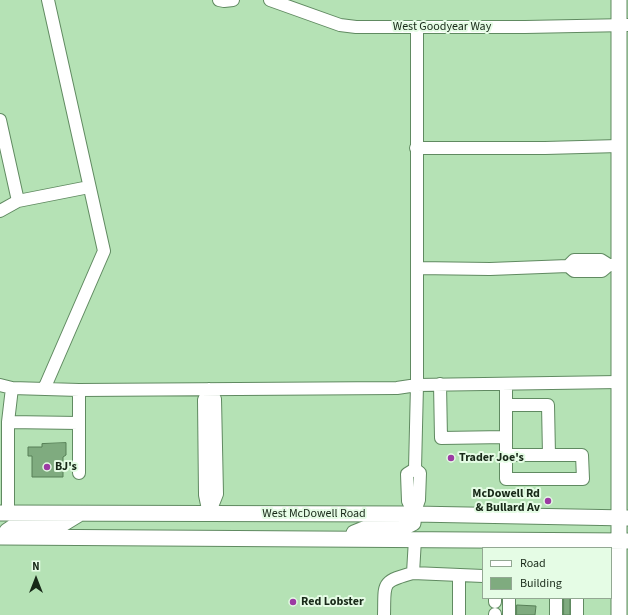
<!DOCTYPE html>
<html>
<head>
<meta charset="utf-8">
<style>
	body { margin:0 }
	#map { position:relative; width:628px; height:615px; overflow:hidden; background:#b5e2b5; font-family:"Source Sans 3",sans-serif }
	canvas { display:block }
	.legend { position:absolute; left:482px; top:547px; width:130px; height:52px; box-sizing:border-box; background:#e5fce5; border:1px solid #93a893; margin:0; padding:5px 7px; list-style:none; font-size:12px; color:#182918 }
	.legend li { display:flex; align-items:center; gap:8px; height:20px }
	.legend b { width:20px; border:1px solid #93a893 }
	.north { position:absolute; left:16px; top:559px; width:40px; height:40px; -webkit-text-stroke:3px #e5fce5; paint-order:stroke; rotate:0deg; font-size:11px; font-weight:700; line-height:16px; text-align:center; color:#182918 }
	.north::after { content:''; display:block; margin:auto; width:14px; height:18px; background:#182918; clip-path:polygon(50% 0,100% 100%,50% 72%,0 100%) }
</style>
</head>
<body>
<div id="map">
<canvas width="628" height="615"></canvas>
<ul class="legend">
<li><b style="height:5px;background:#fff"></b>Road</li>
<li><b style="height:11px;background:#7fab7f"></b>Building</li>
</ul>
<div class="north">N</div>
</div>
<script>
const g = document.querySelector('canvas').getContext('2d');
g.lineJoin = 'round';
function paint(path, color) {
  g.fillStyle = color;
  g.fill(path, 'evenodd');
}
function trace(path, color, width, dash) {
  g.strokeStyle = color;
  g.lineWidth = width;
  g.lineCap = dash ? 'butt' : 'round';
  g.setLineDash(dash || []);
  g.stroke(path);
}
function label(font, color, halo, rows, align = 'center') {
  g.font = font + ' "Source Sans 3",sans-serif';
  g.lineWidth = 4;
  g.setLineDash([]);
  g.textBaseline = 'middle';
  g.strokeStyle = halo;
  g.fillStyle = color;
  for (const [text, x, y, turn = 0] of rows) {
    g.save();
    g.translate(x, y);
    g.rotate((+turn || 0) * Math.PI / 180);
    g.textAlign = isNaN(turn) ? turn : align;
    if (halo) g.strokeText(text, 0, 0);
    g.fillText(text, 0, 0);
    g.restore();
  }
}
const building = new Path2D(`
	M66 443V455L63 457V477H32V456H28V447H42V444Z
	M564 598H570V615H564Z
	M517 605 536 606 535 615H517Z`);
const minor = new Path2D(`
	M219 0 224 1 233 0
	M270 0 340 25 356 27H525L628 25
	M417 27V385L619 382
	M0 120 18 201
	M416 148H545L619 146
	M0 211 18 201 89 187
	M568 266 574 271H602L609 265
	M417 268 490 269 568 266 574 260H601L609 265H619
	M440 384 441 438 506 437V384
	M0 385 12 388 79 390V473
	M44 389 104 251 48 0
	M79 390 397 388 417 385 415 469 420 473 419 500 414 514
	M506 405H548L549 455
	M8 422 79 423
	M506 437V479H583L582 455H506
	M8 513V422L12 388
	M209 514 217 494 215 399 209 389
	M209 514 205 495 204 400 209 389
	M414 514 408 501 407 474 415 469
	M413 573 483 576
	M495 602V598
	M495 614V615
	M384 615C385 583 380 582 413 573L415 539
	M459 615V575
	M509 615V598
	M556 615V598
	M577 615V598`);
const major = new Path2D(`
	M619 0V615
	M0 513 414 514 628 518
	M354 533 364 529 409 525 413 523 414 514
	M0 537 628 541
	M3 537 7 531 13 527 61 525 79 514`);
const markers = [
	[451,458,4,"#9c3ba3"],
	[47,467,4,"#9c3ba3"],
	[548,501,4,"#9c3ba3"],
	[293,602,4,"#9c3ba3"]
];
const streetNames = [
	["West Goodyear Way",442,27],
	["West McDowell Road",314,514]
];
const poiNames = [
	["Trader Joe's",459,458],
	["BJ's",55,467],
	["McDowell Rd",540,494,"right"],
	["& Bullard Av",540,508,"right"],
	["Red Lobster",301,602]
];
paint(building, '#7fab7f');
trace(building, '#567f56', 1);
trace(minor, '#608a61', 14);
trace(major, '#608a61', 17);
trace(minor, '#fff', 12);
trace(major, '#fff', 15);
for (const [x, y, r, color] of markers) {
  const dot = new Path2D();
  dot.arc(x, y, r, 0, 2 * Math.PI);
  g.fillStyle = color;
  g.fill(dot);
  trace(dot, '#e5fce5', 1.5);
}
label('12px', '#182918', '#e5fce5', streetNames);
label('bold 12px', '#182918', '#e5fce5', poiNames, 'left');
</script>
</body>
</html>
